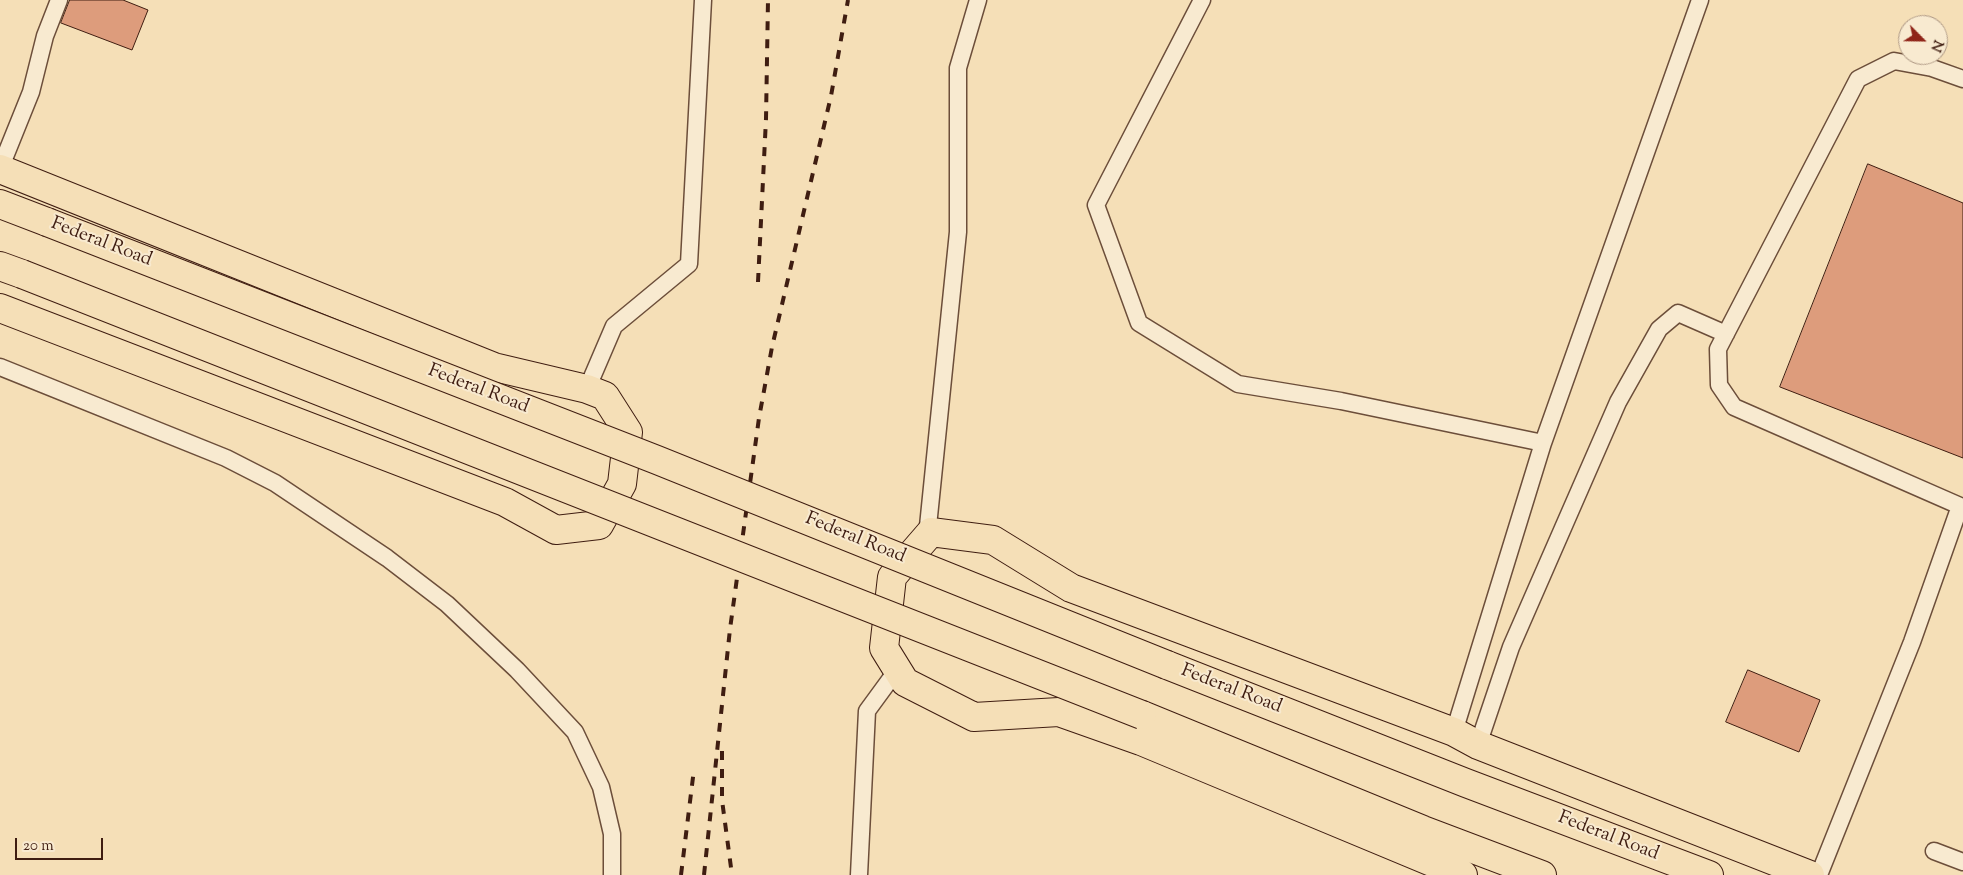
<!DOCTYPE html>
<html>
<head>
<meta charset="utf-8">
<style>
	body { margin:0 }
	#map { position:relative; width:1963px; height:875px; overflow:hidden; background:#f5dfb7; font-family:"Sorts Mill Goudy",serif }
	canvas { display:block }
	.north { position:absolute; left:1898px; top:15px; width:50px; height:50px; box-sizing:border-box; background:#f8ead0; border:1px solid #ae9884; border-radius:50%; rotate:113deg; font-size:14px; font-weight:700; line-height:20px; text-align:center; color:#3f1d11 }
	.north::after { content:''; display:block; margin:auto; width:18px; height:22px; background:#8f2418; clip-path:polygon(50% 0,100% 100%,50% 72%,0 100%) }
	.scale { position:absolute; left:15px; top:838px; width:88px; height:22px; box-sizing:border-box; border:2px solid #3f1d11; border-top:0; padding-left:6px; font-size:15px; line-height:18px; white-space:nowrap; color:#3f1d11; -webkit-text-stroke:4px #f8ead0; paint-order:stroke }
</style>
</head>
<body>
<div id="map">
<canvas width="1963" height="875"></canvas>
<div class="north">N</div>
<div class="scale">20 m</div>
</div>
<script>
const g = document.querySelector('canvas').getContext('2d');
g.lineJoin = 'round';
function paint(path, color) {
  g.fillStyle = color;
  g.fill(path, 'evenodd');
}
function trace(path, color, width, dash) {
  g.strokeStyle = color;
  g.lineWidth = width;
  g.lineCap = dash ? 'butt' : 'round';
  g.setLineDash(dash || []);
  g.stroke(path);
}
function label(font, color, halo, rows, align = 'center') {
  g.font = font + ' "Sorts Mill Goudy",serif';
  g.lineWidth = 4;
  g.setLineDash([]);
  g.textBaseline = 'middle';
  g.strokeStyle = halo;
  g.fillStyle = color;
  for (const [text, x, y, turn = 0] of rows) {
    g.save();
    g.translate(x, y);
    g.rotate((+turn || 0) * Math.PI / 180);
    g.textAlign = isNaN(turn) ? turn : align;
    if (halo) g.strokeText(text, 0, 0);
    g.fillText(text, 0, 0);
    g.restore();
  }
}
const building = new Path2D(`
	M70 0H123L148 10 132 50 61 23Z
	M1868 164 1963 203V458L1780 387Z
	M1748 670 1820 700 1799 752 1726 722Z`);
const lane = new Path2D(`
	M1202 0 1096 205 1139 323 1238 384 1341 401 1543 443
	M0 169 31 92 45 36 59 0
	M0 367 226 458 275 483 387 558 447 604 517 670 575 732 601 787 612 834V875
	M587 389 614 326 689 264 703 0
	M927 536 958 232V68L978 0
	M1454 732 1543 443 1700 0
	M1478 745 1511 647 1618 402 1659 329 1678 313 1726 334
	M1934 851 1963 862
	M859 875 867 711 897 670
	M1819 875 1912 642 1960 506 1734 407 1719 385 1718 349 1858 79 1894 61 1932 68 1963 79`);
const primary = new Path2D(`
	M0 169 494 367 587 389 605 396 628 432 622 484 599 525 556 530 505 502 0 308
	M0 204 47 222
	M0 266 22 274
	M1167 665 1466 783 1709 875
	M1142 715 1423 830 1542 875
	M1463 875 1141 741 1059 712 974 717 905 682 884 648 892 577 931 532 993 540 1071 588 1454 732 1478 745 1810 875`);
const rail = new Path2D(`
	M758 282 766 119 768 0
	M722 751V800L732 875
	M681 875 694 769
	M704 875 730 629 759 418 772 347 831 96 848 0`);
const primaryBridge = new Path2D(`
	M47 222 657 460 1167 665
	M22 274 1142 715`);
const streetNames = [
	["Federal Road",101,243,21],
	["Federal Road",478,390,21],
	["Federal Road",855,539,22],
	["Federal Road",1231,690,21],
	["Federal Road",1608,837,21]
];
paint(building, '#dd9c7c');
trace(building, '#3f1d11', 1);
trace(lane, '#6c4e3a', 19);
trace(primary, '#3f1d11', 30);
trace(lane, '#f8ead0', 16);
trace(primary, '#f5dfb7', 28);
trace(rail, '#3f1d11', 4, [9, 9]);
trace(primaryBridge, '#3f1d11', 30, []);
trace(primaryBridge, '#f5dfb7', 28);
label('19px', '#3f1d11', '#f8ead0', streetNames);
</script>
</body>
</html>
